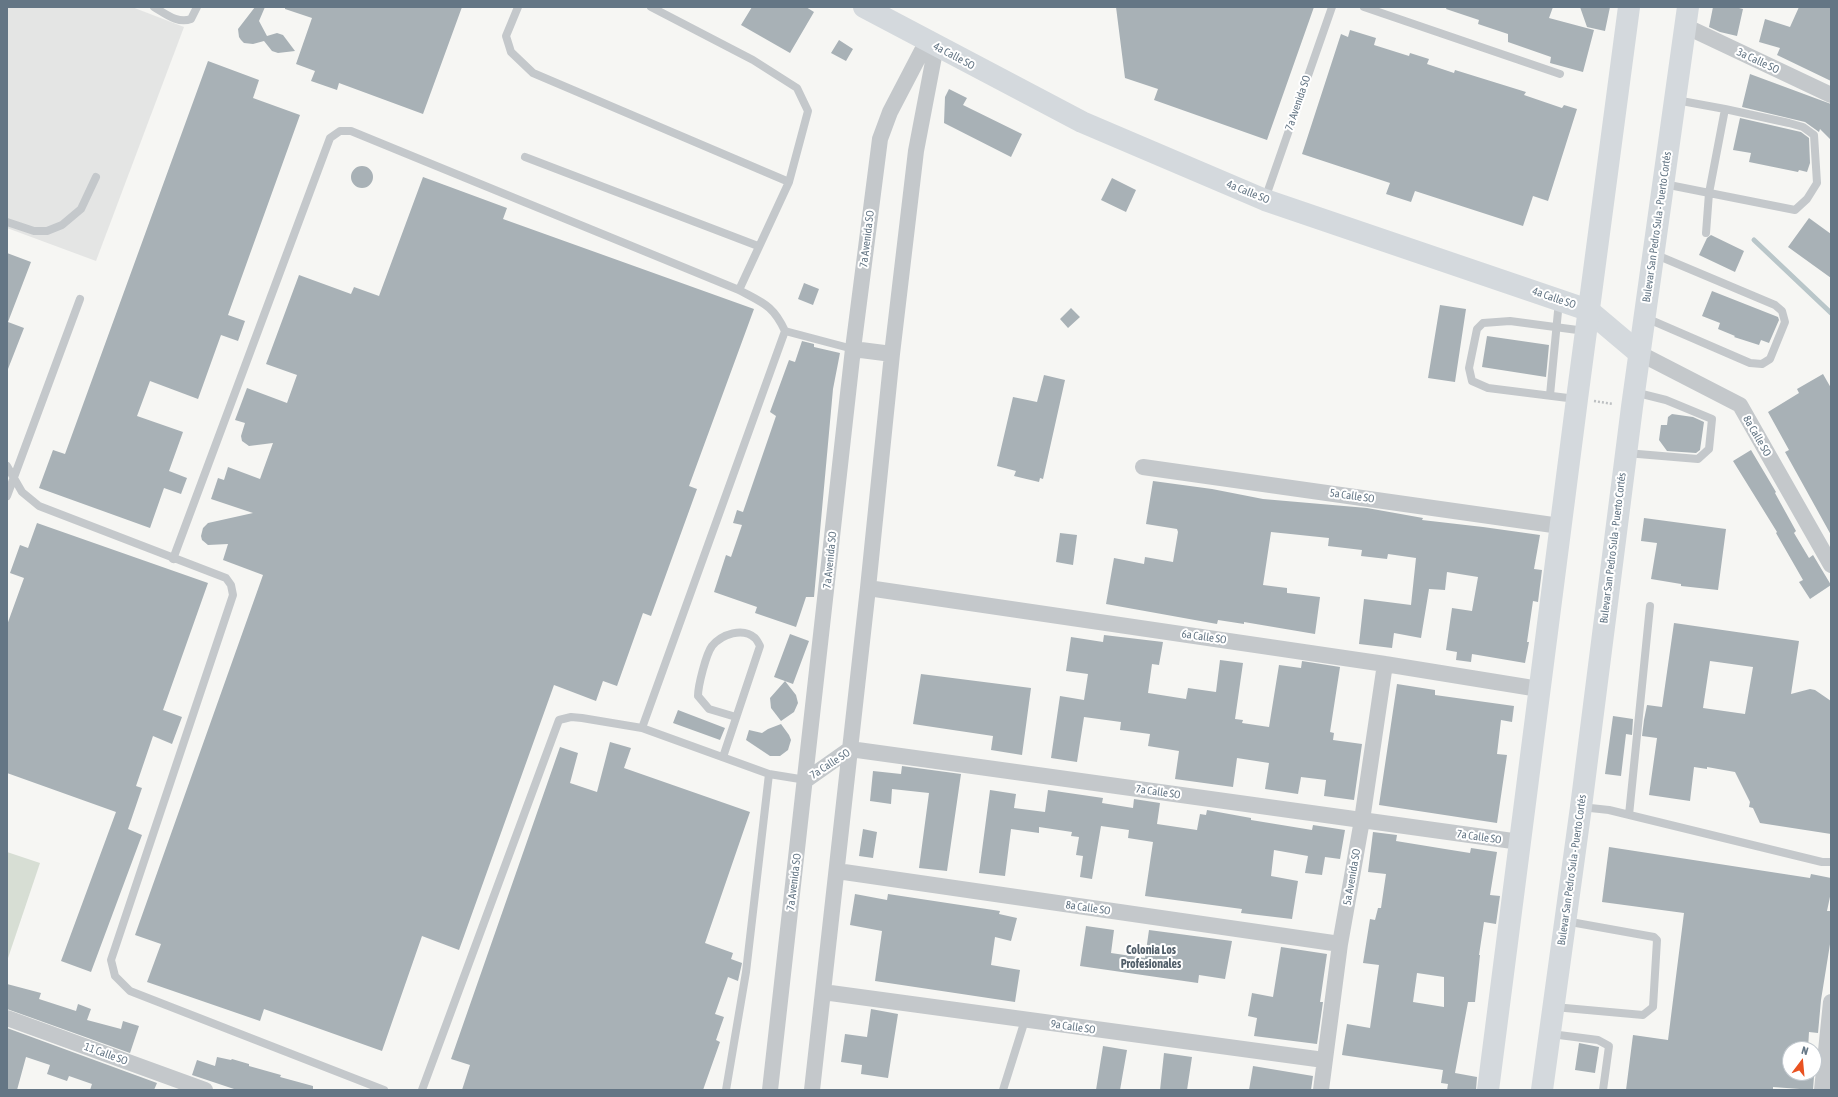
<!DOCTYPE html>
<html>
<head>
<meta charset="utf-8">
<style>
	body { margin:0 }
	#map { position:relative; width:1838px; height:1097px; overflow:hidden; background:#f6f6f3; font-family:"Asap Condensed",sans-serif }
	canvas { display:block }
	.frame { position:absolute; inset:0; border:8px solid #647685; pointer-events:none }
	.north { position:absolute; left:1782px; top:1041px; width:40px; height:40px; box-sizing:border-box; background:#fff; border:1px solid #c1c8ce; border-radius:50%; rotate:16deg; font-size:11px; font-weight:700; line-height:16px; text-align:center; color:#647685 }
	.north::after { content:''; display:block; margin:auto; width:14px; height:18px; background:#e95221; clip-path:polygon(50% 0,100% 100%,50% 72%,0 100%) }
</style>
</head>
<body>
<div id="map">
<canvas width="1838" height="1097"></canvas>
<div class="frame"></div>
<div class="north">N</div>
</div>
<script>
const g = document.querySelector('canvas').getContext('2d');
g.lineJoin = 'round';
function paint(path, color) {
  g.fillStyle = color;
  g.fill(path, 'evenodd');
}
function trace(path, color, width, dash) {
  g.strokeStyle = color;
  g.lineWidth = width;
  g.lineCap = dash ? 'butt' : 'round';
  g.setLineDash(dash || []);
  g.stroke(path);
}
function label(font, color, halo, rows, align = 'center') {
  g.font = font + ' "Asap Condensed",sans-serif';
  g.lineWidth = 4;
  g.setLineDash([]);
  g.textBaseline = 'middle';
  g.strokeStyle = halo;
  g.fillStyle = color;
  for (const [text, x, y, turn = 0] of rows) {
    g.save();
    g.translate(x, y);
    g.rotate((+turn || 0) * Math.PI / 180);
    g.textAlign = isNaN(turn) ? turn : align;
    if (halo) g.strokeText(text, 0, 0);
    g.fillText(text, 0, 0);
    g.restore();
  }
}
const built = new Path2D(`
	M7 7H132L184 27 96 261 7 228Z`);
const green = new Path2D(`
	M7 852 40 863 7 961Z`);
const stream = new Path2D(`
	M1754 240 1831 313`);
const building = new Path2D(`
	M255 7H265L259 21 267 36 277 33 283 35 295 51 278 53 272 51 264 41 253 44 244 43 241 40 239 37 238 29Z
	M285 7H462L423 114 339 83 337 90 311 81 315 71 296 64 312 18 285 9Z
	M752 7H806L814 12 790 53 741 25Z
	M1116 7H1314L1267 140 1154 100 1158 89 1125 78Z
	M1447 7H1553L1549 18 1594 30 1583 72 1550 63 1551 57 1508 42V34L1478 24 1479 20 1446 9Z
	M1580 7H1610L1605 31 1587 27Z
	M1713 7H1735L1743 9 1737 36 1720 32 1709 27Z
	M1799 7H1831V81L1777 55 1780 48 1759 42 1765 19 1790 27Z
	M1350 30 1376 38 1374 45 1409 56 1410 53 1429 59 1427 64 1454 73 1455 70 1526 92 1524 95 1562 108 1564 105 1577 109 1548 201 1533 196 1523 226 1415 191 1411 202 1386 194 1390 183 1302 154 1341 34 1348 37Z
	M839 40 853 49 846 61 831 53Z
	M208 61 259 80 253 98 300 115 228 315 245 321 238 341 221 335 198 399 150 381 137 416 183 432 169 471 187 478 181 494 164 488 150 528 39 488 53 450 65 454Z
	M1750 74 1831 104V140L1820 129 1819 132 1805 122 1742 107Z
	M949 89 967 98 963 105 1022 134 1011 157 944 123 945 97Z
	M1740 118 1801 132 1809 138 1810 163 1807 172 1799 170 1798 172 1749 162 1751 153 1733 150Z
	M351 177a11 11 0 1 1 22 0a11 11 0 1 1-22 0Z
	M423 177 507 208 503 219 754 309 689 486 697 489 651 616 643 613 617 686 603 681 596 701 554 685 459 950 422 936 382 1051 264 1009 260 1021 147 982 161 944 135 935 263 575 223 560 228 544 208 545 202 540 201 536 203 528 208 523 253 513 211 499 218 478 224 480 228 467 260 479 273 443 249 446 242 441 241 436 245 423 235 420 247 388 287 403 297 375 266 364 299 275 351 294 354 287 379 296Z
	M1112 178 1136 190 1126 212 1101 200Z
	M1809 218 1831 234V278L1788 247Z
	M1711 235 1744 251 1735 272 1699 255 1707 238Z
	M7 253 31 262 8 322 24 328 8 369Z
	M804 283 819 289 813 305 798 299Z
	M1712 291 1778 317 1779 320 1769 343 1761 340 1759 345 1734 337 1735 336 1718 329 1720 323 1702 316Z
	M1440 305 1466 309 1455 382 1428 378Z
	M1071 308 1080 317 1068 328 1060 319Z
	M1487 336 1549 345 1546 377 1482 367Z
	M802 341 814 344V347L840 353 833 389 814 597H806L796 627 755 613 757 607 714 592 726 555 731 557 742 525 733 523 737 510 743 512 776 416 770 412 789 360 795 362Z
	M1823 374 1831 388V535L1785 452 1789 450 1768 412 1799 393 1797 389Z
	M1044 375 1065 380 1043 479 1040 478 1039 482 1014 476 1016 471 997 466 1013 397 1037 402Z
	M1672 414 1693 417 1704 422 1700 450 1696 453 1667 451 1659 440 1661 425H1667L1668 417Z
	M1751 450 1776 492 1775 493 1796 531 1794 533 1809 558 1813 555 1831 585 1810 599 1799 582 1803 580 1776 533 1777 532 1733 461Z
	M1153 481 1212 489 1263 499 1367 508 1423 518 1422 520 1483 527 1540 535 1534 569 1542 570 1538 602 1533 601 1527 642H1529L1525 663 1472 654 1471 662 1456 660 1457 652 1446 650 1452 608 1472 611 1478 577 1447 572 1445 590 1429 589 1421 638 1394 633 1392 648 1359 644 1364 599 1411 605 1416 558 1388 554 1387 559 1361 556 1362 550 1328 546 1329 538 1271 532 1263 585 1287 588V593L1320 597 1315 634 1244 622V624L1218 620 1217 624 1106 604 1114 558 1144 564 1145 557 1173 562 1178 532 1177 529 1146 524Z
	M1644 518 1726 529 1718 590 1681 586V584L1651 579 1657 543 1641 541Z
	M37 523 208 583 163 710 182 717 172 744 153 736 136 786 142 788 128 829 142 835 91 972 61 961 116 812 7 773V625L24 578 10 573 20 545 28 548Z
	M1060 533 1077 535 1073 565 1056 562Z
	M1674 623 1799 641 1791 694 1810 689 1815 690 1831 701V834L1760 823 1753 808 1749 807 1750 802 1735 772 1707 767V769L1694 767 1690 801 1649 795 1657 738 1642 736 1644 720 1647 705 1662 707ZM1710 661 1753 667 1745 714 1703 708Z
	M790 634 809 641 793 684 774 677Z
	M1104 635 1163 642 1159 665 1152 664 1148 693 1186 699 1188 688 1216 692 1220 660 1243 663 1235 719 1243 720 1242 723 1269 727 1279 665 1301 668 1302 661 1340 667 1330 732 1334 733 1333 740 1362 744 1354 800 1324 796 1326 780 1301 777 1298 794 1265 789 1269 763 1237 758 1233 787 1175 779 1179 751 1148 746 1150 734 1120 730 1121 722 1084 717 1077 762 1051 758 1060 696 1084 700 1088 674 1066 671 1071 637 1103 642Z
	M921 674 1031 688 1022 755 991 750 993 736 913 724Z
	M785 681 796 695 798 703 794 712 781 721 771 708 770 698Z
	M1397 684 1435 690V695L1514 706 1512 722 1501 720 1497 754 1507 755 1497 823 1379 805Z
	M678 710 725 728 720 740 673 723Z
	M1613 716 1633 719 1632 735 1626 734 1621 776 1605 774Z
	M781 724 789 735 791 740 788 750 780 756H770L746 740 749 730 762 733 768 729Z
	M610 742 631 748 624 768 750 812 705 943 733 953 731 959 742 963 738 981 728 977 715 1014 724 1017 716 1040 720 1042 703 1090H462L470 1065 451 1059 560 747 578 753 570 783 597 792Z
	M902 766 961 774 947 871 919 868 929 793 892 789 891 804 870 801 873 771 901 774Z
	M990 790 1016 794 1014 808 1045 812 1048 790 1103 798 1102 803 1133 808 1134 799 1160 803 1157 824 1197 830 1200 814 1206 815 1207 810 1251 818V820L1312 830 1313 825 1345 830 1340 859 1325 857 1322 875 1305 873 1308 856 1274 850 1271 876 1298 881 1292 919 1241 913 1242 909 1145 896 1153 842 1128 838 1129 830 1101 826 1092 879 1080 877 1083 856 1076 855 1079 837 1071 836 1072 832 1039 827V833L1011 829 1005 876 979 873Z
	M863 829 877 832 873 858 859 856Z
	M1373 832 1397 835 1396 841 1445 849 1470 853 1471 848 1497 852 1490 895 1500 896 1496 924 1484 922 1479 955H1480L1475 1002H1468L1455 1073 1477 1077 1476 1090H1447L1448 1084 1441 1083 1443 1070 1342 1055 1347 1024 1370 1028 1379 965 1363 963 1370 919 1375 920 1378 908H1381L1386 874 1368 872ZM1417 973 1444 977V1007L1413 1002Z
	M1609 847 1810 878 1811 874 1831 878V892L1827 911H1831V938L1821 1000 1818 1033 1809 1032 1808 1049H1790V1073H1814V1062H1815L1813 1090 1773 1087V1090H1626L1633 1035 1668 1040 1684 913 1602 902Z
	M855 894 887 900 888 894 1000 911 999 914 1017 918 1011 941 995 937 991 965 1020 970 1015 1002 875 981 882 931 850 925Z
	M1086 926 1114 930 1111 953 1145 958 1149 930 1232 941 1225 979 1199 975 1198 983 1080 966Z
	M1281 947 1327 954 1320 1002H1323L1317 1044 1254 1036 1257 1018 1248 1016 1252 993 1273 997Z
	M7 984 41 993 39 999 76 1011 78 1004 91 1009 87 1020 121 1029 123 1021 139 1026 130 1053 7 1009Z
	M871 1009 898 1014 888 1078 861 1074 862 1065 841 1062 845 1034 867 1037Z
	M7 1028 157 1083 154 1090H90L92 1084 69 1076 67 1081 47 1074 50 1065 26 1057 17 1090H7Z
	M1579 1043 1599 1047 1595 1073 1575 1070Z
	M1103 1046 1127 1050 1120 1090H1096Z
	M1164 1053 1192 1057 1187 1090H1160Z
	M217 1057 231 1060 232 1059 249 1064V1066L281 1075 280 1077 313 1086V1090H237L192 1075 197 1060 215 1066Z
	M1253 1066 1313 1076 1311 1090H1249Z`);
const path = new Path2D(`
	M1594 401 1613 404`);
const lane = new Path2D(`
	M154 7C166 14 178 24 191 19L197 7
	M518 7 506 36 511 52 533 73 789 182
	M651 7 753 60 797 88 808 111 789 182 739 290
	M1364 7 1560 74
	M525 157 758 246
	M1664 184 1795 210 1807 199 1817 183 1814 135 1803 127 1789 123 1725 109 1676 100
	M1265 199 1332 7
	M7 222 34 231H47L62 225 81 209 96 177
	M1706 233 1709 193 1725 109
	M1646 318 1750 363 1762 364 1770 359 1785 322 1782 311 1775 305 1654 254
	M785 331 853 349
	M1550 395 1559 301
	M1576 399 1488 388 1472 381 1469 368 1477 329 1483 323 1510 321 1585 331
	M1626 453 1698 459 1709 449 1712 419 1666 400 1634 392
	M7 466 22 492 39 506 226 578 231 585 233 595 111 960 115 976 130 991 384 1090
	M7 496 80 299
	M173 559 330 138 340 131H351L739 290C763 303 773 305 785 331L642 728
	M723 757 760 646C759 644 757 640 755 638 743 627 722 634 712 646 706 654 698 686 698 696L709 709 736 717
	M1581 807 1609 810 1822 862H1831
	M1629 815 1650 606
	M1554 1007 1643 1015 1653 1007 1657 940 1654 937 1565 921
	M1551 1034 1598 1040 1609 1046 1603 1090
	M422 1090 559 720 571 717 582 718 642 728 769 774 806 780
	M726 1090 746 972 769 774
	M1003 1090 1025 1020`);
const street = new Path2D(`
	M1685 26 1831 95
	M853 349 892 354
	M1639 353 1740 405 1831 565
	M1143 467 1560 526
	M868 588 1385 664 1539 689
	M806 780 850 749 1520 842
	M837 871 1340 944
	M823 992 1324 1060
	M7 1018 205 1090
	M770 1090 853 349 880 139 890 112 927 41
	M812 1090 868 588 892 354 916 151 936 46
	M1321 1090 1340 944 1362 820 1385 664
	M1822 1090 1831 1002`);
const secondary = new Path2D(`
	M864 7 1082 122 1265 200 1588 310 1639 353`);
const highway = new Path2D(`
	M1488 1090 1577 399 1629 7
	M1542 1090 1581 807 1632 407 1688 7`);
const streetNames = [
	["4a Calle SO",954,56,28],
	["3a Calle SO",1758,61,25],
	["7a Avenida SO",1298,103,-71],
	["4a Calle SO",1248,192,22],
	["Bulevar San Pedro Sula - Puerto Cortés",1657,227,-82],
	["7a Avenida SO",867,239,-83],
	["4a Calle SO",1554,298,19],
	["8a Calle SO",1757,436,60],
	["5a Calle SO",1352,496,8],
	["Bulevar San Pedro Sula - Puerto Cortés",1613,548,-83],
	["7a Avenida SO",830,560,-84],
	["6a Calle SO",1204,637,8],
	["7a Calle SO",830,764,-33],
	["7a Calle SO",1158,792,8],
	["7a Calle SO",1479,837,8],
	["Bulevar San Pedro Sula - Puerto Cortés",1572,870,-82],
	["5a Avenida SO",1352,877,-80],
	["7a Avenida SO",794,882,-83],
	["8a Calle SO",1088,908,8],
	["9a Calle SO",1073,1027,8],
	["11 Calle SO",106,1054,20]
];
const neighbourhoodNames = [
	["Colonia Los",1151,950],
	["Profesionales",1151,964]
];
paint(built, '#e4e5e4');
paint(green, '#d7ded4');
trace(stream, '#b9c6c9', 5);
paint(building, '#a8b1b6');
trace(path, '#bdc0c2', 2.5, [2, 2]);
trace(lane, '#c4c8cb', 8);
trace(street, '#c4c8cb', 16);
trace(secondary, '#d4d9dd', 22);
trace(highway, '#d4d9dd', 22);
label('11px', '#647685', '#fff', streetNames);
label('bold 12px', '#525f6a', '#fff', neighbourhoodNames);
</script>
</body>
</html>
